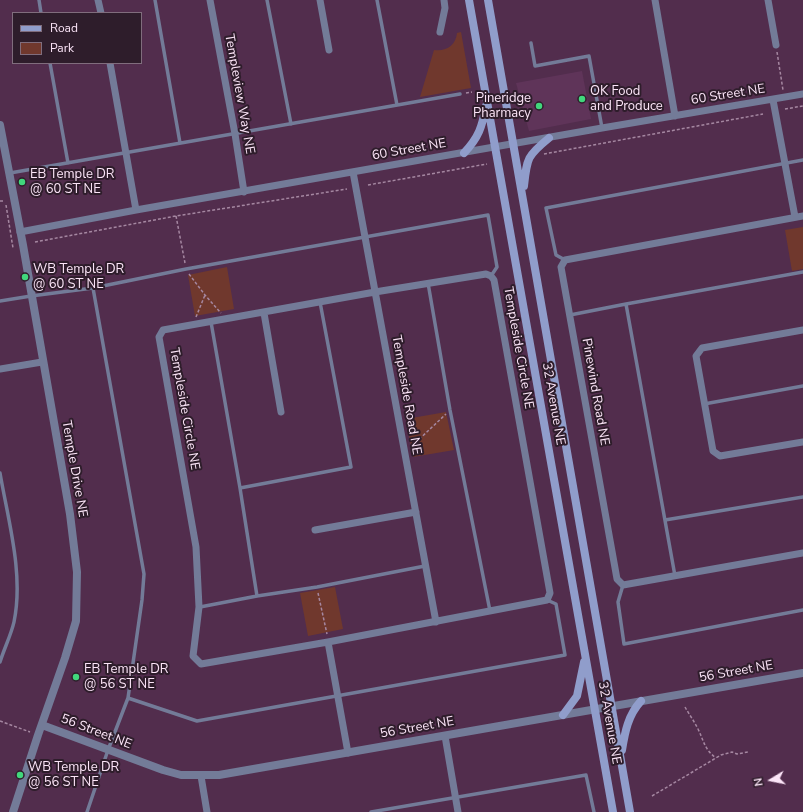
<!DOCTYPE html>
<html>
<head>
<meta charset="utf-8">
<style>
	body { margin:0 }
	#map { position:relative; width:803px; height:812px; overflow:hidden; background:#522d4d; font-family:"Nunito Sans",sans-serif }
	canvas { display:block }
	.legend { position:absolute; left:12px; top:12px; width:130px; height:52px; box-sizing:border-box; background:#2e1d2b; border:1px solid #806d7d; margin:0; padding:5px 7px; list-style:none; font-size:12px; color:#fce5f8 }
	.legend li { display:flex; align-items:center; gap:8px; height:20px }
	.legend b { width:20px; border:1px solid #806d7d }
	.north { position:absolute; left:751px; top:760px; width:40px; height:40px; -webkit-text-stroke:3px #2e1d2b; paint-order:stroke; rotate:260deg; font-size:11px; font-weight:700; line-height:16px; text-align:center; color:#fce5f8 }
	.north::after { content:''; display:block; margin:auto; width:14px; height:18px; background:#fce5f8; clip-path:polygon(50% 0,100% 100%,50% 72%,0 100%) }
</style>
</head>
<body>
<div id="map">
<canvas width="803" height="812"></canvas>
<ul class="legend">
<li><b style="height:5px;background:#909dcb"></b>Road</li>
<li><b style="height:11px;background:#70382d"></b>Park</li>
</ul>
<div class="north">N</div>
</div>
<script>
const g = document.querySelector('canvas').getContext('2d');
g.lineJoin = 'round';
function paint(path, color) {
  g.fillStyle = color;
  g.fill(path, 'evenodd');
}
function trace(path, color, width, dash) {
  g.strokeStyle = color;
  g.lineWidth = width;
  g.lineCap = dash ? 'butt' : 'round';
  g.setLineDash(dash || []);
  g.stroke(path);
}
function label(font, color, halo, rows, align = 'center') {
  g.font = font + ' "Nunito Sans",sans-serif';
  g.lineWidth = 4;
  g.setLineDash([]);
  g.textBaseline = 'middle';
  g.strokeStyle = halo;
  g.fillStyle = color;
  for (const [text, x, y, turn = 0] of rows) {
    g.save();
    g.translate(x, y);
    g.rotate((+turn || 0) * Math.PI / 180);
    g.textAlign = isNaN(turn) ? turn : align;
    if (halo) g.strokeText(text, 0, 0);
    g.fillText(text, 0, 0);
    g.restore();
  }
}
const built = new Path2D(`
	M582 71 591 119 529 131 516 83Z`);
const green = new Path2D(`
	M461 32 471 88 420 97 434 50C446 52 456 45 457 33Z
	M803 227V269L792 271 785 230Z
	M227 267 234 309 195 316 188 275Z
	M446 412 454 450 413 457 406 419Z
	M335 587 343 629 308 636 300 593Z`);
const path = new Path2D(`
	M777 52 783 90
	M466 93 472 92
	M785 109 803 106
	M544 154 763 114
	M368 185 487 164
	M0 201H5
	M6 205 13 248
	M176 216 185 263
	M35 242 176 216 347 189
	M189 274 205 295 221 313
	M196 317 205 295
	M412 446 446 414
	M318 593 327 634
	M685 707C689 714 694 721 698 729 704 741 704 749 716 758
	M0 721 30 732
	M652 796 721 755 732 752 737 754 748 752`);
const service = new Path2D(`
	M39 0 41 13
	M155 0 180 143
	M267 0 291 124
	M377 0 397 105
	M531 43 535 66 589 56 602 128
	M50 63 68 163
	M10 173 460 94
	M565 260 556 255 546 208 803 160
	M428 283 450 410 490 611
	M0 301 31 296 93 288
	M570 315 626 304
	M211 322 240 488 257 596 317 587 425 566
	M704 404 803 386
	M0 473C8 520 24 574 14 622 11 635 4 649 0 662
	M240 488 351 467 320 302
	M665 520 803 497
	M675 576 626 304 803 272
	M623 585 618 602 624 644 803 610
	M200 607 257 596
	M128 698 197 721 565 655 556 604 547 600
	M87 812 108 750 128 698 142 600 144 574 93 288 186 269 488 215 497 267 491 276
	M371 812 586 775 594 812`);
const minor = new Path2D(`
	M98 0 101 13
	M210 0 235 134 244 192
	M320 0 329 50
	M655 0 675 116
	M768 0 776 45
	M440 32 445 8 444 0
	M110 63 136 210
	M773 100 795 217
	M353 172 436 622
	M803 216 565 260 561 267 617 579 623 585 803 553
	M20 232 136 210 602 128 803 94
	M486 274 491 276 494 280 550 593 547 600 328 642 201 664 193 656 199 607 196 547 159 337 163 330 375 292Z
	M264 313 281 412
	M803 330 702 348 696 356 713 451 720 456 803 442
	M0 369 42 362
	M315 530 416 512
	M328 642 348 753
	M445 736 458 812
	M201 776 207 812`);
const tertiary = new Path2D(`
	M0 125 23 245 70 514 77 572 76 621 65 658 38 735 13 812
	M42 725 163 770 181 775H219L803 673`);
const secondary = new Path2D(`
	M469 0 613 812
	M488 0 630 812
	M464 153C479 137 482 127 486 106
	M524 186C527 158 527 156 549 138
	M563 715 577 696 584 662
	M622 750C625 732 628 715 641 701`);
const markers = [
	[582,99,4,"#41d77c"],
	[539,106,4,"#41d77c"],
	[22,182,4,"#41d77c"],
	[25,277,4,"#41d77c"],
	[76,677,4,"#41d77c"],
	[20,775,4,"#41d77c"]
];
const poiNames = [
	["OK Food",590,92],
	["and Produce",590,107],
	["Pineridge",531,99,"right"],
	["Pharmacy",531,114,"right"],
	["EB Temple DR",30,175],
	["@ 60 ST NE",30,190],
	["WB Temple DR",33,270],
	["@ 60 ST NE",33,285],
	["EB Temple DR",84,670],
	["@ 56 ST NE",84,685],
	["WB Temple DR",28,768],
	["@ 56 ST NE",28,783]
];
const streetNames = [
	["Templeview Way NE",239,94,80],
	["60 Street NE",728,95,-9],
	["60 Street NE",409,150,-10],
	["Templeside Circle NE",518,348,80],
	["Pinewind Road NE",595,392,80],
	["Templeside Road NE",406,395,80],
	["32 Avenue NE",553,404,80],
	["Templeside Circle NE",184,409,80],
	["Temple Drive NE",74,469,80],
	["56 Street NE",736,672,-10],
	["32 Avenue NE",609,723,80],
	["56 Street NE",417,728,-10],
	["56 Street NE",96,732,21]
];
paint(built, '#5f3459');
paint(green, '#70382d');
trace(path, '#a587a1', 1.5, [3, 2]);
trace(service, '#737b98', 3.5);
trace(minor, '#737b98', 7);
trace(tertiary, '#737b98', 8);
trace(secondary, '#909dcb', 8);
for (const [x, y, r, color] of markers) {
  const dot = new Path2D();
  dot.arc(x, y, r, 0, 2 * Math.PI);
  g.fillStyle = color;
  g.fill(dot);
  trace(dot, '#2e1d2b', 1.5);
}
label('13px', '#fce5f8', '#2e1d2b', poiNames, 'left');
label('13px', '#fce5f8', '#2e1d2b', streetNames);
</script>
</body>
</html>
